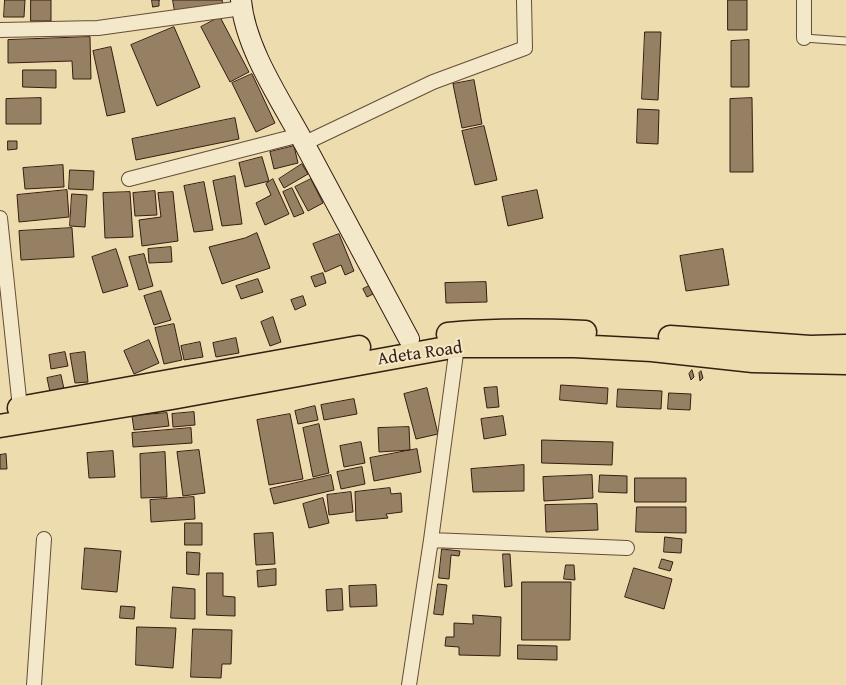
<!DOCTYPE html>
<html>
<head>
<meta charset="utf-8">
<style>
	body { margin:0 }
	canvas { display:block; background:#eddcad }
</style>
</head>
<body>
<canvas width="846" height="685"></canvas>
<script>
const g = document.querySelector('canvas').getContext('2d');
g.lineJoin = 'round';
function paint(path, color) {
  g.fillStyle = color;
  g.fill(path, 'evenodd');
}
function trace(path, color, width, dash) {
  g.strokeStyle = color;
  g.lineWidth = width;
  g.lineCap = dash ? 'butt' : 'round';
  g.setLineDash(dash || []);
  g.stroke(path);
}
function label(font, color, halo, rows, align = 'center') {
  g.font = font + ' "Gentium Book Plus",serif';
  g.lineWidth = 4;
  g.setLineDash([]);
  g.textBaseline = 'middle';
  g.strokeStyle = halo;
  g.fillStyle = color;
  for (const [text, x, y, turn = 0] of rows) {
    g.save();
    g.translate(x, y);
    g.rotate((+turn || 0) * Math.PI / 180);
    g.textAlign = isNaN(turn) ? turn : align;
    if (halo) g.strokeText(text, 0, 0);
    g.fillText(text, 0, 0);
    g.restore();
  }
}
const building = new Path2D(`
	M5 0H25L24 17H4Z
	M31 0H51V21H31Z
	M152 0H160H159V6L153 7Z
	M173 0H222L223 4 175 12Z
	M728 0H747V30H728Z
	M220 17 249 72 230 82 201 27Z
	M174 27 200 87 157 106 131 45Z
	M645 32H661L658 100 642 99Z
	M90 37 91 79H73L72 61 8 63V40Z
	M749 40V87H731V41Z
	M111 47 125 112 107 116 93 51Z
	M23 70H56V88L23 87Z
	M252 74 275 123 256 132 232 83Z
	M474 80 482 124 462 128 453 84Z
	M41 98V124H6V99Z
	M752 98 753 172H730V99Z
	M638 109 659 110 658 144 637 143Z
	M235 118 239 139 136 160 132 139Z
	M484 126 497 180 475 185 462 131Z
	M8 141H17V149L8 150Z
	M294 146 298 163 274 169 270 152Z
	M262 157 269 181 245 187 239 163Z
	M302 164 308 174 284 188 279 179Z
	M63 165 64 187 25 189 23 168Z
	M70 170 94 171 93 190 69 189Z
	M235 176 242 224 222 226 213 181Z
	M273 179 289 214 265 225 256 203 271 195 266 184Z
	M311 179 323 203 308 211 295 187Z
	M204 182 213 230 194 232 184 186Z
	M292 188 304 213 294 217 283 192Z
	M67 190 69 217 19 222 17 195Z
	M537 190 543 218 508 226 502 197Z
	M155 191 157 215 135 216 133 193Z
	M130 192 133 237 105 238 103 193Z
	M173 192 178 241 142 246 139 220 161 217 158 193Z
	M72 194 87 195 85 227 70 226Z
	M72 228 74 257 21 260 19 231Z
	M257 233 270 268 222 284 209 247 245 238Z
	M339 234 354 271 345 275 341 265 325 272 313 244Z
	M171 247 172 262 149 263 148 249Z
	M116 249 128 286 103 293 92 257Z
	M723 249 729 285 686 291 680 256Z
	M144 254 153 286 139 290 129 257Z
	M323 273 326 283 315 287 311 277Z
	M258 279 263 292 241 299 236 286Z
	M486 282 487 302 446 303 445 283Z
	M371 285 375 293 367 297 363 289Z
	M161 291 171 320 154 325 144 296Z
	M303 296 306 305 295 310 291 300Z
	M273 317 281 342 270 346 261 322Z
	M174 324 182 360 164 364 155 328Z
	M236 338 239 353 216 357 213 343Z
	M149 340 159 363 134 374 124 351Z
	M200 342 203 357 184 360 181 346Z
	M65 352 68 366 51 369 49 355Z
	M85 352 88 382 75 383 70 354Z
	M692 370 694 377 691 380 689 374Z
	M701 371 703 378 700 381 699 373Z
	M61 375 64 389 50 392 47 378Z
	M561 385 608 388 607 404 560 400Z
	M497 387 499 407 487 408 484 388Z
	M427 388 438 434 416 439 404 394Z
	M618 389 662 391 661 409 617 407Z
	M669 393 691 394 690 410 668 409Z
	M354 399 357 414 324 420 321 405Z
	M315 406 318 420 298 424 295 411Z
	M194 412 195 425 173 427 172 414Z
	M167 413 169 426 134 430 132 416Z
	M290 414 303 479 269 485 257 420Z
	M503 416 506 435 484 439 481 419Z
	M319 424 329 473 313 477 303 428Z
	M409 427 410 450 379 452 378 428Z
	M191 428 192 443 133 447 132 433Z
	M542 440 613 442 612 465 542 463Z
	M361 442 365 463 344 467 340 446Z
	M417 449 421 472 374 481 370 458Z
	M199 450 205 493 183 496 177 452Z
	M113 451 115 477 89 478 87 453Z
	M165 452 167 497 141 498 140 454Z
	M6 454 7 469H0V455Z
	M524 465V491L473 492 471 469Z
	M362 467 365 484 341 489 337 472Z
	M331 475 334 490 274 504 270 489Z
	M592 475 593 498 544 501 543 477Z
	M600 475 627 476V493L599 492Z
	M635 478H686V502H635Z
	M390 488 391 494 401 493 402 512 386 514 388 518 356 521 355 492Z
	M351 492 353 512 329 515 327 495Z
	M194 497 195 519 151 522 150 500Z
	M323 498 329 523 309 528 303 504Z
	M597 504 598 530 546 532 545 505Z
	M637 507H686V533L636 532Z
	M185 523H202V545H185Z
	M273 533 275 564 256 565 254 534Z
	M665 537 682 539 681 553 664 552Z
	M85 548 121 551 117 592 82 589Z
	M442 549 460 551 459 556 451 555 449 579 439 578Z
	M187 552 200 553 199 575 187 574Z
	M503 554H510L512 586 505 587Z
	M662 559 673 562 670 571 659 568Z
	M566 565H574L575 580 564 579Z
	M634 568 672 579 664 609 625 597Z
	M276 569V585L258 587 257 571Z
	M207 573H223V596L235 597V616L207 615Z
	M522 582H571L570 640H522Z
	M438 584 447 585 443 615 434 614Z
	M376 585 377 606 350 607 349 586Z
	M173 587 195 589V619L171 618Z
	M342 589 343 610 327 611 326 590Z
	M121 606 135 607 134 619 120 618Z
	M473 615 501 617 500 656 459 655V647L445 646 446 637H454V623L473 624Z
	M137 627 176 628 173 668 136 665Z
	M193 629 232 630 231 664H222L221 678 191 677Z
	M518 645 557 646V660L518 659Z`);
const lane = new Path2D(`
	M804 38 846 41`);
const street = new Path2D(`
	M0 30 98 28 242 8
	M804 38V0
	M305 143 433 82 525 48 524 0
	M129 179 300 135
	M0 218 20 408
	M431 540 627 548
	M34 685 44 539
	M409 685 431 540 457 346`);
const secondary = new Path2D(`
	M241 0C245 49 282 102 305 145 340 209 374 274 409 339`);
const primary = new Path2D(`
	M448 334C494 329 539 330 585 332
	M670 337 810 347 846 346
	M19 408 359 347
	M0 426 172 398 457 346H574L652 350 753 361 846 363`);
const streetNames = [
	["Adeta Road",420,354,-8]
];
paint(building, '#968063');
trace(building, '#371d12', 1);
trace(lane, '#644d39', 9);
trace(street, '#644d39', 16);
trace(secondary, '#371d12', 22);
trace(primary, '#371d12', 25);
trace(lane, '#f3e8ca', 7);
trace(street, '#f3e8ca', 14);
trace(secondary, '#f3e8ca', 20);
trace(primary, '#eddcad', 22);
label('18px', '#371d12', '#f3e8ca', streetNames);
</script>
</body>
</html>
